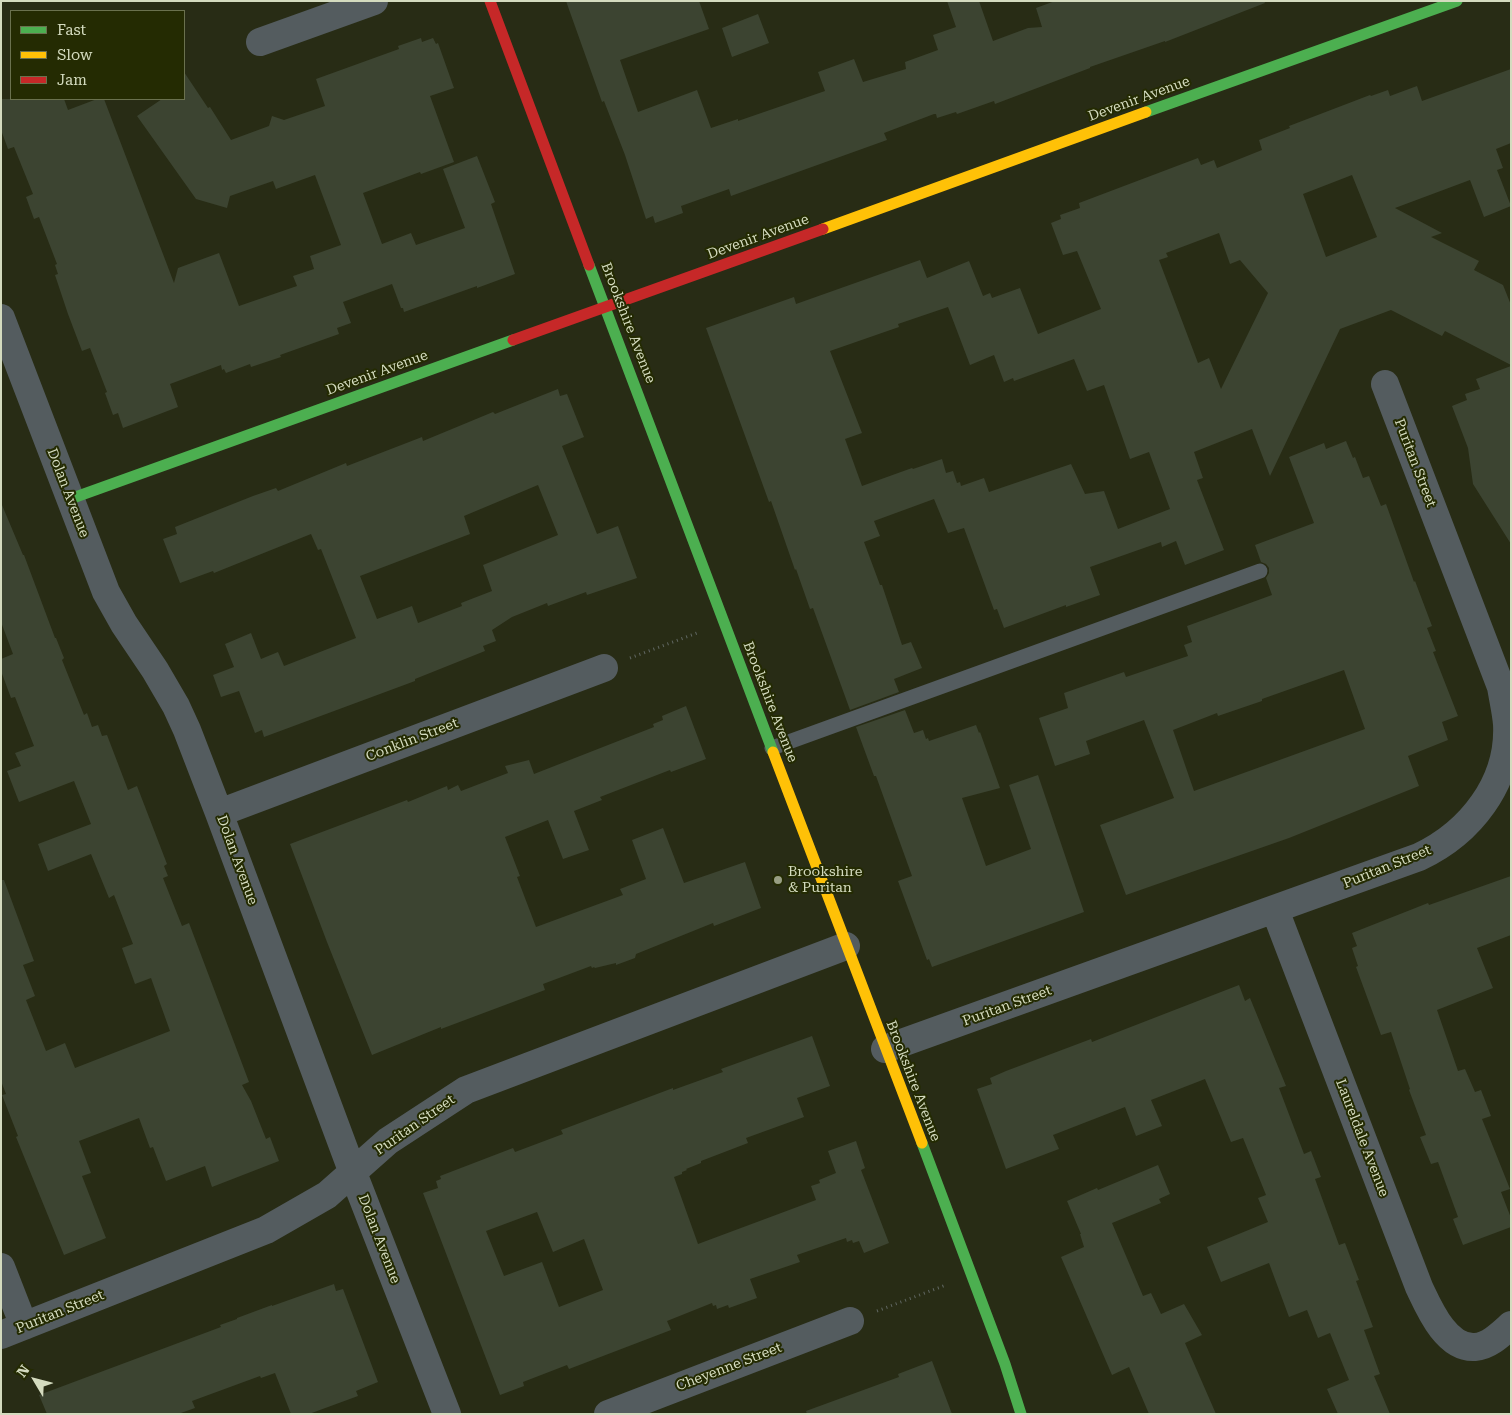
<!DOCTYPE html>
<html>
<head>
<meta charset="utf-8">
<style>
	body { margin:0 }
	#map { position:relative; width:1512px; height:1415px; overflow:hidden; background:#282c15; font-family:"Roboto Serif",serif }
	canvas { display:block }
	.frame { position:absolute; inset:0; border:2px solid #d4dbbf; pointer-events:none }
	.legend { position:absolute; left:10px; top:10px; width:175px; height:90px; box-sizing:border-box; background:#242b02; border:1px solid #6a714e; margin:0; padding:6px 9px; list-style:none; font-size:15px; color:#d4dbbf }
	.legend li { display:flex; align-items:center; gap:10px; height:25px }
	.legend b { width:25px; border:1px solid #6a714e }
	.north { position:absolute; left:10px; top:1355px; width:50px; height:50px; -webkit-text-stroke:4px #242b02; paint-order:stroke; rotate:307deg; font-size:14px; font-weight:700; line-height:20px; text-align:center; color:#d4dbbf }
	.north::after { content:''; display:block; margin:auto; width:18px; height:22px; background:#d4dbbf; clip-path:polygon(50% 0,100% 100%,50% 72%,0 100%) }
</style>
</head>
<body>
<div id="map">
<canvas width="1512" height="1415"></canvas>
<div class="frame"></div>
<ul class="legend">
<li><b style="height:6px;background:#4caf50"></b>Fast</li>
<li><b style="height:6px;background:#ffc107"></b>Slow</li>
<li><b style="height:6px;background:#c62828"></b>Jam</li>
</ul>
<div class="north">N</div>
</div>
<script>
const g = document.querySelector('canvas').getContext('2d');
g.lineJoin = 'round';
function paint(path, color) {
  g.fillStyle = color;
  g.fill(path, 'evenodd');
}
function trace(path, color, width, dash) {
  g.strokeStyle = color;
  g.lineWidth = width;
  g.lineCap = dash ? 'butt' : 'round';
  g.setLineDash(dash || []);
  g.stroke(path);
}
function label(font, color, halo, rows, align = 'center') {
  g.font = font + ' "Roboto Serif",serif';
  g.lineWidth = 4;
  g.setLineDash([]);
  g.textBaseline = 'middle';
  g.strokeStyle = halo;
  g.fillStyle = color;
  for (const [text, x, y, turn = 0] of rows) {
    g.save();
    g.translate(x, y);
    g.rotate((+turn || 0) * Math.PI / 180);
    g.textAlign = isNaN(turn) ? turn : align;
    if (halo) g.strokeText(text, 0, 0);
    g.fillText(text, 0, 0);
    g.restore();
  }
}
const building = new Path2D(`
	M566 1H699L709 29 620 60 638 112 697 90 711 128 738 119V121L825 91 818 72 854 59 863 82 906 69 905 62 938 50 933 35 956 27 947 1H979L993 41 1028 28 1042 27 1036 8 1055 1H1264L1265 3 1165 42V41L1090 67V68L995 104 994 101 957 114 956 112 937 118 936 114H934L884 133 887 140 731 196 729 189 681 206 683 213 655 223 653 216 646 219 625 155 604 101 602 102Z
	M758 14 769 43 732 57 722 28Z
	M421 38 422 42 433 38 436 44 438 43 454 88 430 96 454 162 421 174 420 172 363 193 382 244 411 233 416 245 465 228 443 169 477 156 495 202 491 204 515 274 477 288V286L404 312 403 308H401L392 284 343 302 351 323 337 328 339 334 280 355 281 357 251 367 250 364 226 373 224 369 222 370 221 365 170 384 178 407 123 428 118 413 113 415 105 393 107 392 90 348 82 351 68 314 55 275 58 274 55 265 57 264 39 217 34 219 26 197 33 194 14 147 8 149 1 130V99H64L68 110 97 99H104L174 283 178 268 219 253 239 306 297 286 293 276 314 269 310 256 341 245 315 175 276 189 273 181 230 196 227 208 196 199 137 116 162 99H184V72L208 108 210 107 231 140 269 126 272 116 284 120 325 106 316 79 399 49 398 46Z
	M1511 69V143L1496 149 1503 168 1497 170 1511 206 1484 217 1470 180 1395 208 1442 233 1431 237 1479 261 1474 270 1503 285 1511 305V365L1445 331 1442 336 1391 310 1340 329 1270 476 1252 429 1194 452 1203 478 1197 480 1224 550 1185 565 1176 541 1162 547 1161 542 1090 567 1100 595 1066 607V605L1004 628 997 609 994 610 964 528 948 533 934 499 874 521 880 536 864 542 880 585H882L902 645 911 642 922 668 894 679 899 692 850 710 813 608 810 609 796 569 795 570 771 501 769 502 706 328 794 297 796 304 920 260 927 278 969 261 983 296 990 293 992 298 1020 288 1038 334 1101 309 1077 251 1063 255 1051 223 1061 219 1060 215 1080 208 1079 203 1198 158 1201 165 1214 160 1217 168 1262 150 1259 140 1290 128 1289 126 1370 95 1371 96 1388 90 1390 96 1417 86 1422 101ZM1352 175 1377 237 1326 257 1303 194ZM1219 233 1230 264 1240 260 1268 293 1221 389 1209 358 1198 363 1159 260 1168 257 1166 253ZM948 307 970 365 994 355 1004 382 1013 378 1014 381 1074 359 1087 391 1104 385 1130 459 1149 452 1170 509 1118 529 1104 491 1085 494 1071 464 989 492 984 478 961 486 960 482 957 483 953 471 946 473 942 459 913 469 912 468 862 486 845 439 862 433 830 351 899 327 898 324Z
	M1511 366V544L1473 484 1468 448 1452 406 1467 400 1465 394 1480 389 1476 379Z
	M558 389 560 396 567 394 584 437 562 446 597 534 618 526 637 578 587 595 586 592 548 606 547 603 512 617 492 630 496 641 483 646 485 651 415 679V681L264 737 262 730 255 733 239 691 221 697 213 675 234 667 225 644 251 633 261 659 278 652 284 666 356 638 321 549 318 550 311 534 214 573 213 571 180 583 163 539 177 534 175 527 253 496 276 488 278 491 346 463 347 466 422 437 423 441 493 412 495 414ZM538 485 558 535 483 565 492 591 461 603 462 606 418 623 412 606 377 619 360 576 470 534 464 516Z
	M1346 441 1353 458 1355 457 1363 478 1369 476 1381 506 1386 504 1414 582 1415 581 1432 626 1427 628 1436 651 1433 652 1458 716 1442 722 1448 740 1408 756 1419 786 1289 838 1126 895 1100 825 1174 798 1144 720 1086 741 1090 754 1055 766 1039 718 1068 708 1064 693 1124 672 1126 677 1188 656 1184 645 1192 642 1187 626 1272 595 1266 578 1269 573V568L1266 564 1261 562 1255 545 1314 523 1289 457 1324 443 1326 449ZM1344 670 1365 729 1194 791 1173 730 1217 713 1218 716 1262 701V699Z
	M1 505H2L23 555H24L55 638H56L64 658 62 660 84 715 87 713 92 727 98 725 102 736 107 735 128 790 137 786 167 864 164 866 168 876 163 878 182 926 189 923 249 1082 242 1085 251 1101 266 1139 270 1137 279 1161 212 1187 205 1166 166 1181 153 1147 150 1148 139 1118 79 1141 91 1173 82 1176 106 1238 64 1255 16 1137 18 1136 2 1095 6 1094 1 1081V880H4L34 961 23 965 35 996 26 1000 46 1051 65 1043 75 1068 170 1031 151 978 135 984 122 948 133 944 114 895 109 898 91 854 48 871 38 844 91 824 74 781 19 802 7 771 21 766 15 753 34 746 15 697 11 698 1 671V659L13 654 1 622Z
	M686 706 706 759 671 772 670 770 600 797 602 800 574 811 589 850 563 859 548 820 505 837 520 876 517 877 536 927 623 895 620 889 646 879 632 840 663 828 684 883 745 862 761 908 714 926 713 923 636 954 635 958 616 965V963L595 968 594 967 592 968 591 966 543 984 545 990 441 1029V1027L372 1055 327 942 290 844 407 800 408 802 447 786 448 790 458 785 461 791 508 773 505 766 529 760 534 774 654 727 653 724 663 720 662 716Z
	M905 710 914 733 923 730 926 739 928 738 929 741 976 725 979 733 980 732 1000 788 962 798 986 866 1031 849 1009 785 1038 775 1084 912 932 967 929 959 927 960 898 881 912 876 876 776H874L856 727Z
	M1511 876V935L1477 948 1493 988 1437 1010 1458 1071 1465 1069 1475 1092 1481 1090 1491 1116 1482 1119 1510 1189 1501 1192 1511 1218V1227L1463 1245 1453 1219 1458 1217 1438 1162 1431 1164 1420 1137 1426 1135 1409 1090 1410 1089 1391 1032 1381 1035 1356 967 1358 966 1352 948 1357 946 1352 933 1428 903 1429 905Z
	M1239 985 1245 1001 1250 998 1286 1086 1279 1088 1304 1154 1311 1151 1321 1177 1315 1179 1339 1245 1345 1243 1359 1280 1356 1281 1373 1327 1364 1330 1380 1374 1374 1376 1390 1414H1338L1327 1389 1349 1380 1330 1333 1318 1338 1307 1310 1289 1317 1269 1263 1221 1282 1207 1247 1268 1222 1258 1198 1266 1195 1243 1138 1231 1142 1205 1079 1151 1100 1162 1126 1136 1136 1125 1107 1053 1135 1059 1149 1006 1169 977 1089 992 1084 990 1078 1006 1071 1091 1039 1092 1042Z
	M812 1036 830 1086 797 1098 804 1117 746 1138 748 1143 701 1161V1163L686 1169 687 1170 682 1172V1174L674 1177 698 1244 816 1200 811 1186 820 1183 819 1180 836 1173 828 1151 856 1141 865 1168 861 1170 889 1243 864 1253 859 1241 853 1243 852 1240 847 1242 846 1238 797 1255 800 1262 750 1279 757 1298 729 1308 728 1305 717 1309 716 1305 713 1306 712 1303 667 1321 671 1330 569 1369 567 1365 523 1382 524 1386 500 1395 423 1193 438 1188 436 1181 441 1179 440 1176 513 1148 515 1152 563 1134 561 1130 673 1088V1090L723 1072 721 1069ZM537 1212 553 1252 584 1239 603 1290 559 1307 542 1262 504 1276 486 1231Z
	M1158 1165 1170 1194 1159 1199 1161 1203 1112 1223 1143 1296 1151 1293 1161 1314 1184 1304 1202 1335 1185 1343 1216 1414H1149L1129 1367 1112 1375 1061 1257 1084 1247 1080 1234H1081L1067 1201 1097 1188 1098 1190Z
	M334 1284 336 1291 343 1289 378 1382 356 1391 358 1396 309 1414H291L275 1373 261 1378 260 1376 192 1401 195 1408 178 1414H47L39 1395 221 1327 220 1325 237 1319V1318L272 1305V1306Z
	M932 1361 952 1414H807L806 1411 899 1377 898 1374Z`);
const path = new Path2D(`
	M630 658 697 633
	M877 1311 946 1285`);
const lane = new Path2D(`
	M772 748 1260 571`);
const street = new Path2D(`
	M260 42 374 1
	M1 318 106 592 124 624 155 670 176 706 187 730 219 813 353 1173 447 1414
	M219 813 604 668
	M1275 910 1419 1287C1429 1308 1446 1349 1475 1347 1489 1346 1501 1334 1511 1325
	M885 1049 1419 857C1470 833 1510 783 1507 724 1506 712 1503 699 1501 687L1385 384
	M1 1267 24 1326
	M1 1335 266 1230 327 1195 388 1141 466 1090 846 946
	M608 1414 850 1321`);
const fast = new Path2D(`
	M1146 112 1457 1
	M589 265 773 752
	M70 499 513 340
	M922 1143 1005 1364 1021 1414`);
const slow = new Path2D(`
	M823 229 1146 112
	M773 752 922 1143`);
const jam = new Path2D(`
	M490 1 589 265
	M513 340 823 229`);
const markers = [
	[778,880,5,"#989e84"]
];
const streetNames = [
	["Devenir Avenue",1139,99,-20],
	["Devenir Avenue",758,237,-20],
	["Brookshire Avenue",628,323,69],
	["Devenir Avenue",377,373,-20],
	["Puritan Street",1415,463,69],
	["Dolan Avenue",68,493,69],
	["Brookshire Avenue",770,702,69],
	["Conklin Street",412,740,-21],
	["Dolan Avenue",237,860,70],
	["Puritan Street",1387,867,-22],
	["Puritan Street",1007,1006,-20],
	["Brookshire Avenue",913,1081,69],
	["Puritan Street",415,1125,-35],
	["Laureldale Avenue",1362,1138,69],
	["Dolan Avenue",379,1239,69],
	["Puritan Street",60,1312,-22],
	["Cheyenne Street",729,1367,-21]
];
const poiNames = [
	["Brookshire",788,872],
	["& Puritan",788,888]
];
paint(building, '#3c4431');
trace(path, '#606762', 3, [1, 4]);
trace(lane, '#545c5f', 15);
trace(street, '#545c5f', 28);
trace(fast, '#4caf50', 11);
trace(slow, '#ffc107', 11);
trace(jam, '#c62828', 11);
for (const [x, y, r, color] of markers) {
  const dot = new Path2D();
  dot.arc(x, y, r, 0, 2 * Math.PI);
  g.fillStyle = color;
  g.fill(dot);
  trace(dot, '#242b02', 2);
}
label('14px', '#d4dbbf', '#242b02', streetNames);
label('14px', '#d4dbbf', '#242b02', poiNames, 'left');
</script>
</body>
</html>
